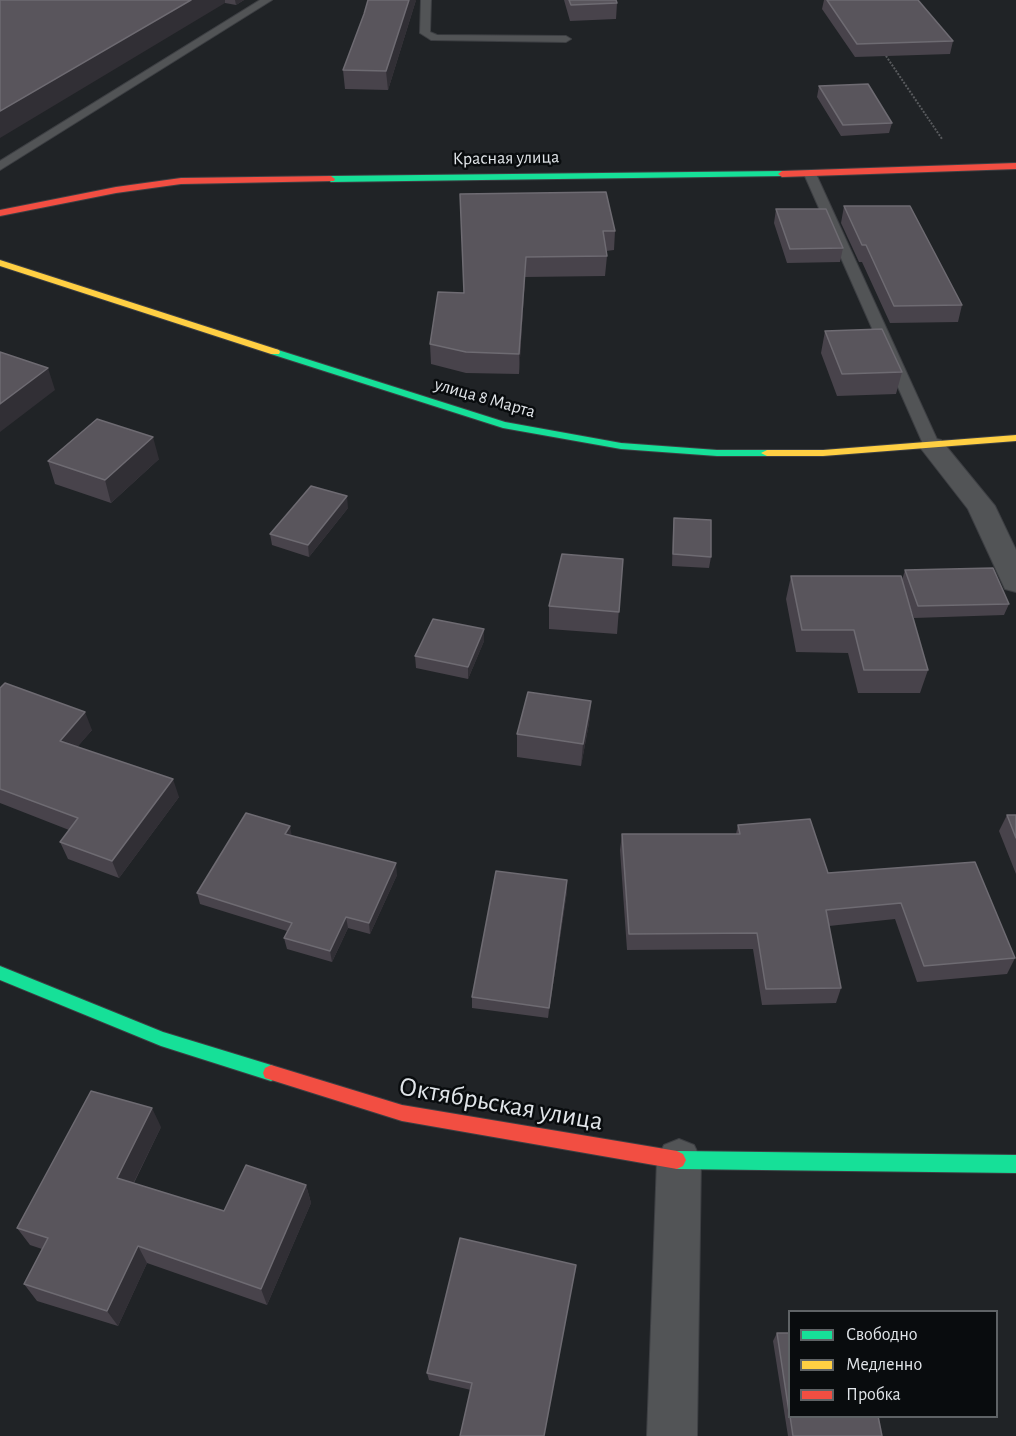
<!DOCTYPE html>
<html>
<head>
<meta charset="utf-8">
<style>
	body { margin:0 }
	#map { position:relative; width:1016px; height:1436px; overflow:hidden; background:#202326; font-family:"Alegreya Sans",sans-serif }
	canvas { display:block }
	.legend { position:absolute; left:788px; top:1310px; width:210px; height:108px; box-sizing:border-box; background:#090c0e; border:2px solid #5f6366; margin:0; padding:8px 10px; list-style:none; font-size:18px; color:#e1e5e9 }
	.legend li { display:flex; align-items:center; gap:12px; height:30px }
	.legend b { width:30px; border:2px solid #5f6366 }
</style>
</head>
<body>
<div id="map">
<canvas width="1016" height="1436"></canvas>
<ul class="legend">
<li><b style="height:8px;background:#16e098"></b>Свободно</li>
<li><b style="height:8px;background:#ffcf43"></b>Медленно</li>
<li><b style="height:8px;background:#f24e42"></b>Пробка</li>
</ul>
</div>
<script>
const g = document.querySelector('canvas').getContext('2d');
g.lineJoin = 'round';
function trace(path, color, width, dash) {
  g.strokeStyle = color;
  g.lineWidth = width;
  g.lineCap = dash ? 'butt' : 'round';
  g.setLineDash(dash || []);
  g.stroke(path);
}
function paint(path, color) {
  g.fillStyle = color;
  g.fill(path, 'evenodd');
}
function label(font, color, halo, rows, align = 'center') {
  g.font = font + ' "Alegreya Sans",sans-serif';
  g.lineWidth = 5;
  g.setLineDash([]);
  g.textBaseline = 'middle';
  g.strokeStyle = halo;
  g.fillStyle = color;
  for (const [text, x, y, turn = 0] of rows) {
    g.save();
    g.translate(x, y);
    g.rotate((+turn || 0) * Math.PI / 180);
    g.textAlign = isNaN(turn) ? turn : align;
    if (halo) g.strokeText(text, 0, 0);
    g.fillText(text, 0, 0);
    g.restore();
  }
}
const path = new Path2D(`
	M884 53 942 139`);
const lane = new Path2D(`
	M260 0H272L0 170V161Z
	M421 0H431L430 32 437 35 566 36 571 39 566 42 431 40 420 33Z
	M810 170 816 174 940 446 938 449 932 451 924 446 804 174Z`);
const street = new Path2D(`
	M932 438 941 440 995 506 1016 550V592L1005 589 968 509 919 446 923 440Z
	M679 1139 694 1145 701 1160 697 1436H647L657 1160 664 1145Z`);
const fast = new Path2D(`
	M782 171 785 172V176L331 182 327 179 331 176Z
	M275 349 505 422 621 443 717 450H767L773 453 767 456H717L621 449 503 428 271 354 270 352Z
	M0 966 163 1032 271 1065 277 1068 279 1073 277 1078 271 1081 161 1046 0 980Z
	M677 1151 1016 1155V1173L677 1169 671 1166 668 1160 671 1154Z`);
const slow = new Path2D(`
	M0 260 279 350 280 352 279 354H271L0 266Z
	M1016 435V441L823 456H767L761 453 767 450H823Z`);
const jam = new Path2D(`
	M1016 163V169L782 177 778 174 782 171Z
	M331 176 335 179 334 181 181 184 116 193 0 216V210L116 187 181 178Z
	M271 1065 402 1105 677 1151 683 1154 686 1160 683 1166 677 1169 402 1121 265 1078 263 1073 265 1068Z`);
const wall = new Path2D(`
	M0 0H244L236 5 225 3Z
	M416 0 388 90 345 89 343 70Z
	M564 0H616L617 3 616 19 570 21Z
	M824 0H918L953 41 950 54 855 57 822 9Z
	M819 86 892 123 889 133 841 136 817 97Z
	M460 194 615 231 614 250 606 251 607 256 605 276 525 277 519 374 466 373 431 364 430 344 464 293Z
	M844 206 962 305 958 322 890 323 862 262H859L841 223Z
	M776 209 843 248 840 262 787 263 774 223Z
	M825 331 902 372 896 394 837 396 821 353Z
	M159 459 111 503 55 484 48 461Z
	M348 508 309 557 272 545 270 534Z
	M674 518 711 557 709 568 672 566 673 530Z
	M623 559 617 634 549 629V606Z
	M905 570 1009 604 1004 615 914 618 907 598 928 670 920 693H858L848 653 796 652 786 599 791 576 902 580Z
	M484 641 468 679 416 668 415 656Z
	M0 688 92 730 77 747 179 797 119 878 68 859 60 842 69 830 0 803Z
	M591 701 589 723 581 766 517 757V734Z
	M1007 815H1016V874L999 831Z
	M738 825 828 873 975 862 1015 958 1007 974 917 982 895 919 829 926 841 988 836 1003 762 1005 753 949 627 950 620 850 622 834H736Z
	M292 836 397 875 370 934 348 928 332 962 287 949 284 938 287 931 200 904 197 893Z
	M567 880V891L548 1018 472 1008V997Z
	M161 1127 134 1183 224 1211 306 1185 311 1203 267 1305 147 1263 118 1326 37 1301 24 1284 42 1249 30 1245 17 1228Z
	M576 1265 575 1274 471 1390 429 1380 427 1373Z
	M777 1333H789V1416H878L882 1436H788L773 1341Z`);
const shadedWall = new Path2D(`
	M191 0H225V3L0 138V111Z
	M235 0H244L236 5Z
	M409 0H416L388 90 386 71Z
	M526 257 525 277 519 374V354Z
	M48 368 55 390 0 432V404Z
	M153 437 159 459 111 503 105 480Z
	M347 496 348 508 309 557 308 545Z
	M484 629V641L468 679V667Z
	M591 701 589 723 581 766 583 744Z
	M85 712 92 730 67 759 60 741Z
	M173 779 179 797 119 878 112 861Z
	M290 826 292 837 285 834Z
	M396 863 397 875 370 934 369 923Z
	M567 880V891L548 1018 549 1008Z
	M346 917 348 928 332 962 330 951Z
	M152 1108 161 1127 127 1196 117 1178Z
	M306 1185 311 1203 267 1305 261 1289Z
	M138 1246 147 1263 118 1326 107 1311Z`);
const building = new Path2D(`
	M0 0H191L0 111Z
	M368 0H409L386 71 343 70 364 14Z
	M569 0H616L617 3 571 5Z
	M827 0H918L953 41 857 44Z
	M868 84 892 123 843 125 819 86Z
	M606 192 615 231H603L607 256 526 257 519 354 466 352 430 344 438 292 464 293 460 194Z
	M844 206H910L962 305 894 306 866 245H862Z
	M776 209H826L843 248 790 249Z
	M882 329 902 372 842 374 825 331Z
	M0 352 48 368 0 404Z
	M97 419 153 437 105 480 48 461Z
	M311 486 347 496 308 545 270 534Z
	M674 518 711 520V557L673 554Z
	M562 554 623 559 619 612 549 606Z
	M993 568 1009 604 918 606 905 570Z
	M791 576H901L928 670H864L854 630H802Z
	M433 619 484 629 468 667 415 656Z
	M5 683 85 712 60 741 173 779 112 861 60 842 78 818 0 789V688Z
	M528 692 591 701 583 744 517 734Z
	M246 813 290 826 285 834 396 863 369 923 346 917 330 951 284 938 292 923 197 893Z
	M1007 815H1016V838Z
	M810 819 828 873 975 862 1015 958 924 966 901 903 826 910 841 988 766 989 757 933 629 934 622 834H740L738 825Z
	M496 871 567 880 549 1008 472 997Z
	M91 1091 152 1108 117 1178 224 1211 246 1165 306 1185 261 1289 138 1246 107 1311 24 1284 48 1238 17 1228Z
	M460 1238 576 1265 544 1436H460L472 1383 427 1373Z
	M777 1333H789V1412Z
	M790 1416H878L882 1436H793Z`);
const farStreetnames = [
	["Красная улица",506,158,-1],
	["улица 8 Марта",485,398,16]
];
const nearStreetnames = [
	["Октябрьская улица",501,1104,10]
];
trace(lane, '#3d3f43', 2);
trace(street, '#3d3f43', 2);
trace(fast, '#3d3f43', 2);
trace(slow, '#3d3f43', 2);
trace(jam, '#3d3f43', 2);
trace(path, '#585a5d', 2, [2, 1.5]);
paint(lane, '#525456');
paint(street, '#525456');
paint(fast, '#16e098');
paint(slow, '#ffcf43');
paint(jam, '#f24e42');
paint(wall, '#48434b');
paint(shadedWall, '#312f35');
paint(building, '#59555c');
trace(building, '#6e6b72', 1.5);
label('18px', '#e1e5e9', '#090c0e', farStreetnames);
label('27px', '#e1e5e9', '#090c0e', nearStreetnames);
</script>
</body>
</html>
